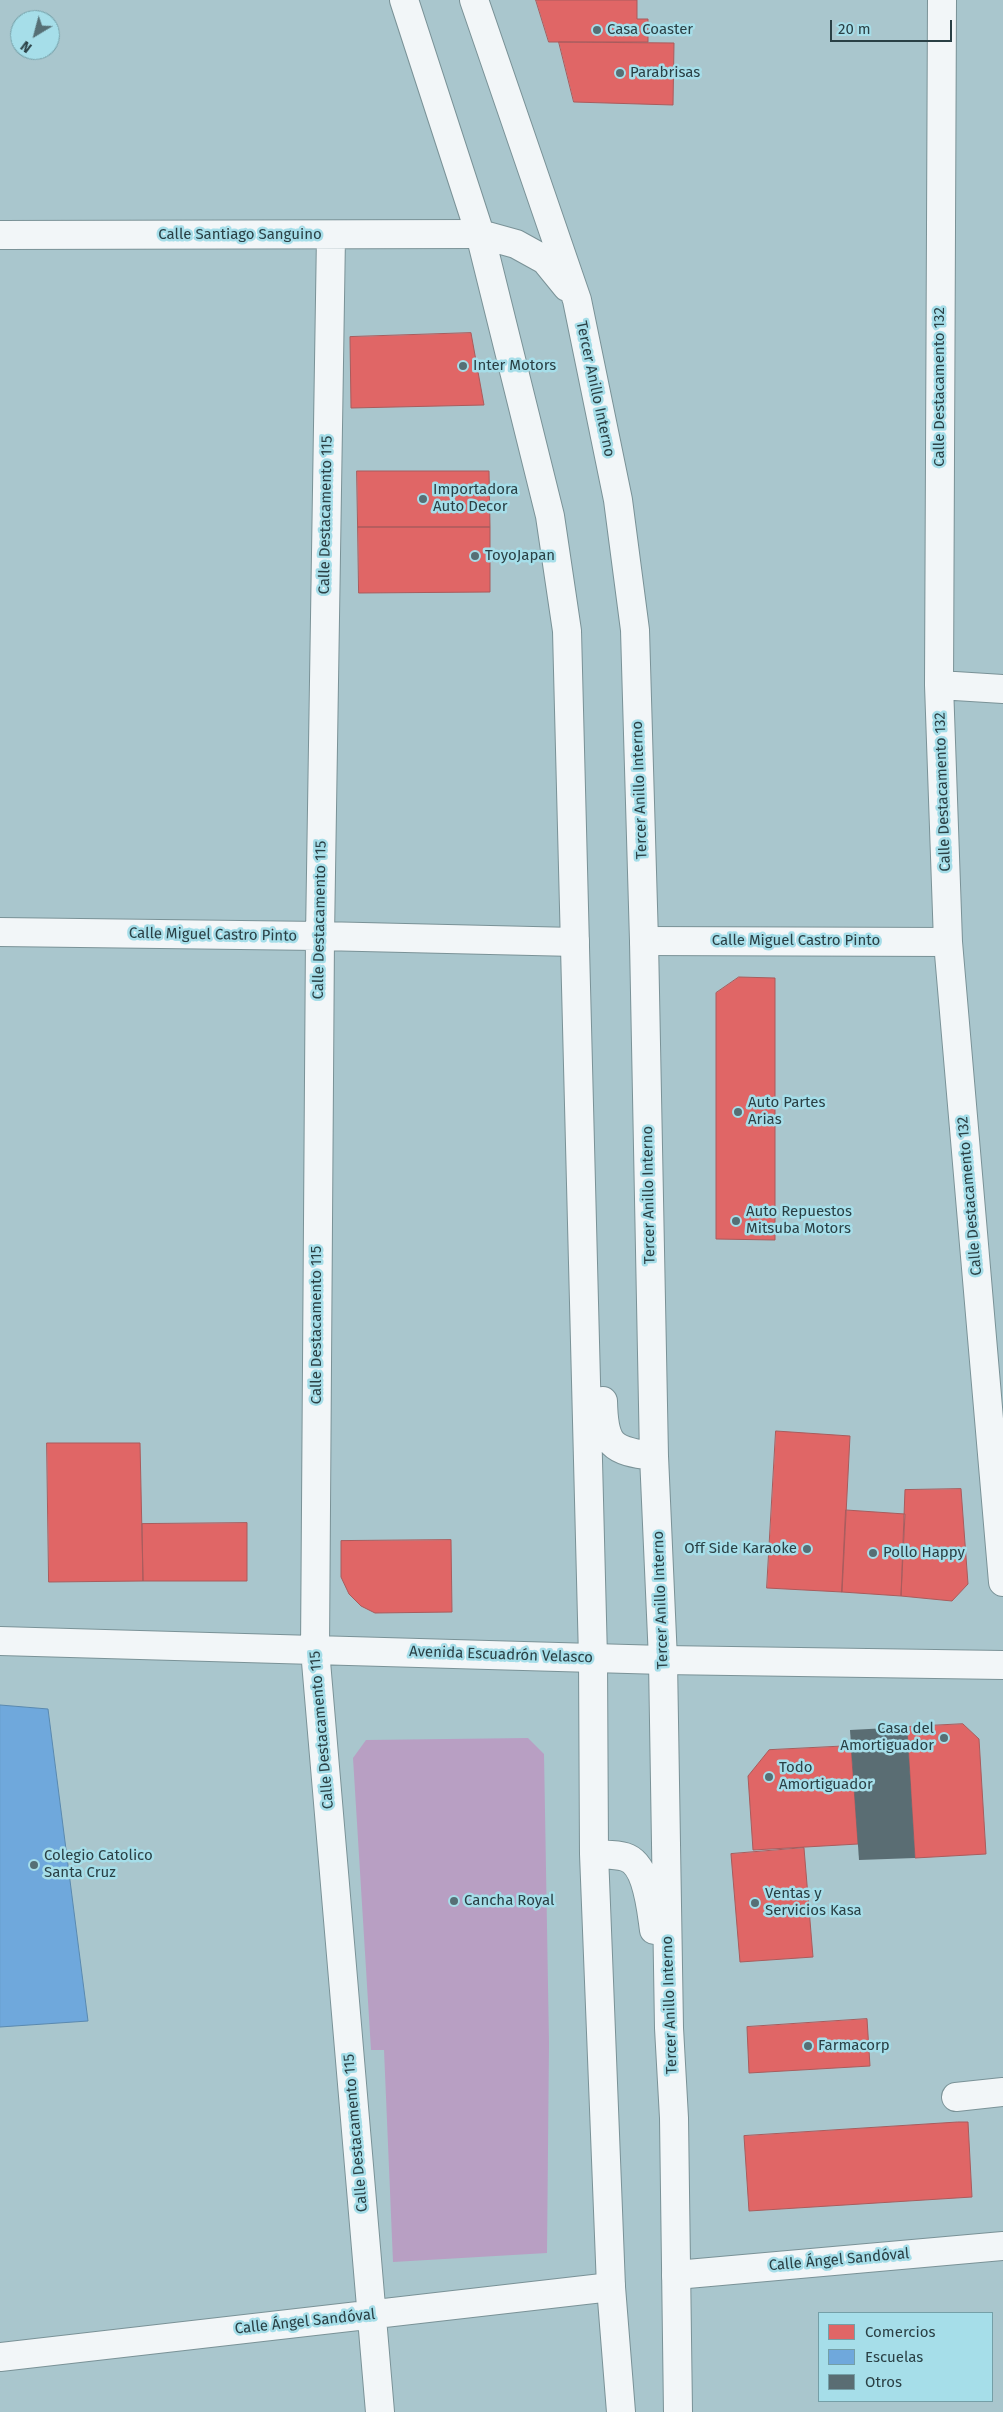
<!DOCTYPE html>
<html>
<head>
<meta charset="utf-8">
<style>
	body { margin:0 }
	#map { position:relative; width:1003px; height:2412px; overflow:hidden; background:#a9c6cd; font-family:"Fira Sans",sans-serif }
	canvas { display:block }
	.legend { position:absolute; left:818px; top:2312px; width:175px; height:90px; box-sizing:border-box; background:#a6dee9; border:1px solid #749fa7; margin:0; padding:6px 9px; list-style:none; font-size:15px; color:#2a4045 }
	.legend li { display:flex; align-items:center; gap:10px; height:25px }
	.legend b { width:25px; border:1px solid #749fa7 }
	.north { position:absolute; left:10px; top:10px; width:50px; height:50px; box-sizing:border-box; background:#a6dee9; border:1px solid #749fa7; border-radius:50%; rotate:217deg; font-size:14px; font-weight:700; line-height:20px; text-align:center; color:#2a4045 }
	.north::after { content:''; display:block; margin:auto; width:18px; height:22px; background:#566f75; clip-path:polygon(50% 0,100% 100%,50% 72%,0 100%) }
	.scale { position:absolute; left:830px; top:20px; width:122px; height:22px; box-sizing:border-box; border:2px solid #2a4045; border-top:0; padding-left:6px; font-size:15px; line-height:18px; white-space:nowrap; color:#2a4045; -webkit-text-stroke:4px #a6dee9; paint-order:stroke }
</style>
</head>
<body>
<div id="map">
<canvas width="1003" height="2412"></canvas>
<ul class="legend">
<li><b style="height:14px;background:#e06666"></b>Comercios</li>
<li><b style="height:14px;background:#6fa8dc"></b>Escuelas</li>
<li><b style="height:14px;background:#5a6d73"></b>Otros</li>
</ul>
<div class="north">N</div>
<div class="scale">20 m</div>
</div>
<script>
const g = document.querySelector('canvas').getContext('2d');
g.lineJoin = 'round';
function paint(path, color) {
  g.fillStyle = color;
  g.fill(path, 'evenodd');
}
function trace(path, color, width, dash) {
  g.strokeStyle = color;
  g.lineWidth = width;
  g.lineCap = dash ? 'butt' : 'round';
  g.setLineDash(dash || []);
  g.stroke(path);
}
function label(font, color, halo, rows, align = 'center') {
  g.font = font + ' "Fira Sans",sans-serif';
  g.lineWidth = 5;
  g.setLineDash([]);
  g.textBaseline = 'middle';
  g.strokeStyle = halo;
  g.fillStyle = color;
  for (const [text, x, y, turn = 0] of rows) {
    g.save();
    g.translate(x, y);
    g.rotate((+turn || 0) * Math.PI / 180);
    g.textAlign = isNaN(turn) ? turn : align;
    if (halo) g.strokeText(text, 0, 0);
    g.fillText(text, 0, 0);
    g.restore();
  }
}
const green = new Path2D(`
	M528 1738 544 1754 549 2043 547 2253 393 2262 384 2050H371L353 1758 366 1740Z`);
const shops = new Path2D(`
	M536 0H637V19H648V42H549Z
	M559 42 674 43 673 105 574 102Z
	M471 333 484 405 351 408 350 337Z
	M357 471H489L490 527H358Z
	M358 527H490V592L359 593Z
	M739 977 775 978V1240L716 1239V993Z
	M776 1431 850 1436 842 1592 767 1588Z
	M47 1443H140L143 1581 49 1582Z
	M961 1489 968 1584 952 1601 901 1596 905 1490Z
	M846 1510 905 1514 901 1596 842 1592Z
	M247 1523V1581H143L142 1524Z
	M451 1540 452 1612 375 1613 361 1606 349 1594 341 1577V1541Z
	M963 1724 979 1739 986 1854 915 1858 907 1727Z
	M851 1746 858 1844 753 1850 748 1776 769 1750Z
	M804 1848 813 1957 740 1962 731 1854Z
	M867 2019 870 2066 749 2073 747 2027Z
	M958 2122H968L972 2197 749 2211 744 2136Z`);
const schools = new Path2D(`
	M0 1705 48 1709 88 2021 0 2027Z`);
const building = new Path2D(`
	M907 1727 915 1858 859 1860 850 1730Z`);
const minor = new Path2D(`
	M942 0 939 685 948 942 1003 1582
	M0 235 480 234
	M331 235 320 936 315 1650 380 2412
	M939 685 1003 689
	M0 932 320 936 575 942
	M644 941 948 942
	M0 1641 663 1660 1003 1665
	M956 2097 1003 2092
	M676 2275 1003 2246
	M0 2357 611 2287`);
const major = new Path2D(`
	M404 0 480 234 550 516 567 631 593 1658 594 1854 611 2287 621 2412
	M474 0 577 300 618 500 635 630 644 941 654 1456 663 1660 669 2028 674 2118 678 2412
	M480 234 516 244 545 260 567 287
	M603 1401C604 1445 611 1451 654 1456
	M594 1854C604 1855 615 1854 625 1857 648 1864 651 1910 654 1930`);
const markers = [
	[597,30,5,"#566f75"],
	[620,73,5,"#566f75"],
	[463,366,5,"#566f75"],
	[423,499,5,"#566f75"],
	[475,556,5,"#566f75"],
	[738,1112,5,"#566f75"],
	[736,1221,5,"#566f75"],
	[807,1549,5,"#566f75"],
	[873,1553,5,"#566f75"],
	[944,1738,5,"#566f75"],
	[769,1777,5,"#566f75"],
	[34,1865,5,"#566f75"],
	[454,1901,5,"#566f75"],
	[755,1903,5,"#566f75"],
	[808,2046,5,"#566f75"]
];
const poiNames = [
	["Casa Coaster",607,30],
	["Parabrisas",630,73],
	["Inter Motors",473,366],
	["Importadora",433,490],
	["Auto Decor",433,507],
	["ToyoJapan",485,556],
	["Auto Partes",748,1103],
	["Arias",748,1120],
	["Auto Repuestos",746,1212],
	["Mitsuba Motors",746,1229],
	["Off Side Karaoke",797,1549,"right"],
	["Pollo Happy",883,1553],
	["Casa del",934,1729,"right"],
	["Amortiguador",934,1746,"right"],
	["Todo",779,1768],
	["Amortiguador",779,1785],
	["Colegio Catolico",44,1856],
	["Santa Cruz",44,1873],
	["Ventas y",765,1894],
	["Servicios Kasa",765,1911],
	["Cancha Royal",464,1901],
	["Farmacorp",818,2046]
];
const streetNames = [
	["Calle Santiago Sanguino",240,235],
	["Calle Destacamento 132",940,387,-90],
	["Tercer Anillo Interno",595,389,78],
	["Calle Destacamento 115",326,515,-89],
	["Tercer Anillo Interno",640,790,-92],
	["Calle Destacamento 132",943,792,-92],
	["Calle Destacamento 115",320,920,-89],
	["Calle Miguel Castro Pinto",213,935,1],
	["Calle Miguel Castro Pinto",796,941],
	["Tercer Anillo Interno",649,1195,-91],
	["Calle Destacamento 132",970,1196,-95],
	["Calle Destacamento 115",317,1325,-90],
	["Tercer Anillo Interno",661,1600,-92],
	["Avenida Escuadrón Velasco",501,1655,2],
	["Calle Destacamento 115",322,1730,-95],
	["Tercer Anillo Interno",670,2005,-92],
	["Calle Destacamento 115",356,2133,-95],
	["Calle Ángel Sandóval",839,2260,-5],
	["Calle Ángel Sandóval",305,2322,-6]
];
paint(green, '#b89fc3');
paint(shops, '#e06666');
trace(shops, '#a95b5c', 1);
paint(schools, '#6fa8dc');
trace(schools, '#5a89af', 1);
paint(building, '#5a6d73');
trace(minor, '#7a9297', 30);
trace(major, '#7a9297', 30);
trace(minor, '#f2f6f8', 28);
trace(major, '#f2f6f8', 28);
for (const [x, y, r, color] of markers) {
  const dot = new Path2D();
  dot.arc(x, y, r, 0, 2 * Math.PI);
  g.fillStyle = color;
  g.fill(dot);
  trace(dot, '#a6dee9', 2);
}
label('15px', '#2a4045', '#a6dee9', poiNames, 'left');
label('15px', '#2a4045', '#a6dee9', streetNames);
</script>
</body>
</html>
